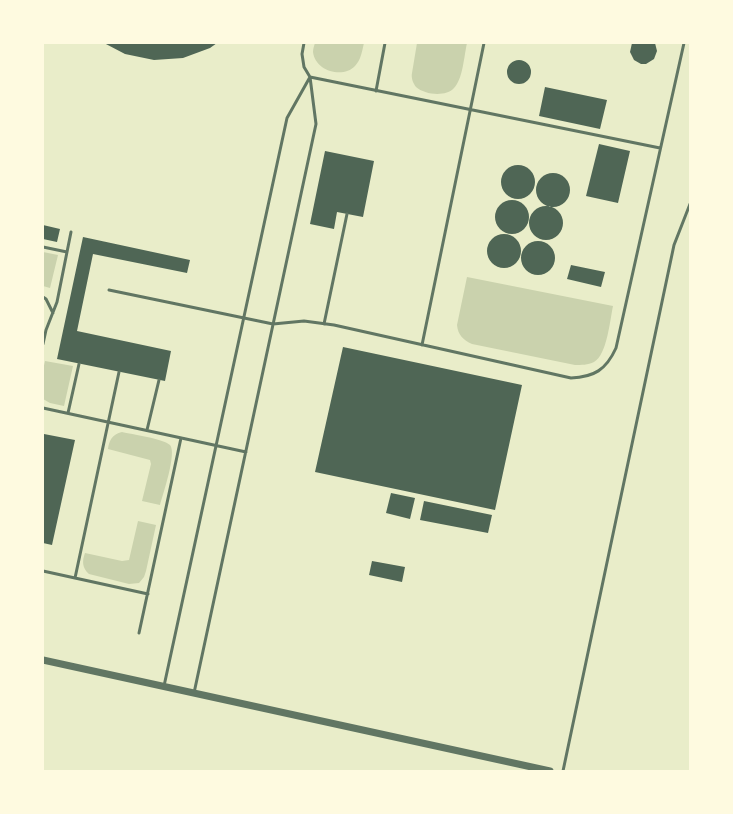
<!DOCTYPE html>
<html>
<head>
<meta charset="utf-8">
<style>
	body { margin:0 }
	#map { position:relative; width:733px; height:814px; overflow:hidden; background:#e9edc9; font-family:Inter,sans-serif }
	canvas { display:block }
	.frame { position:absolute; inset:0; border:44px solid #fefae0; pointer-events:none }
</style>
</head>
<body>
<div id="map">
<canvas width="733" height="814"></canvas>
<div class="frame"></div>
</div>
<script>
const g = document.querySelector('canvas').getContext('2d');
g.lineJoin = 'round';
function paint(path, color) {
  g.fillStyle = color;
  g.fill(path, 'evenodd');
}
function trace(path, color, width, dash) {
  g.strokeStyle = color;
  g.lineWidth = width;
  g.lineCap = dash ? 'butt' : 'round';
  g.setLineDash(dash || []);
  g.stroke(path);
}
const green = new Path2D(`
	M315 43H364C362 51 361 60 355 66 343 79 315 71 313 52 313 49 314 46 315 43Z
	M417 43H467C464 56 463 79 454 88 446 97 425 95 416 87 413 83 411 78 412 73Z
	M43 252 58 255 50 288 43 286Z
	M467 277 613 306C610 320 607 355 594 362 588 365 581 365 575 365L472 344C463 340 458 335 457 325Z
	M45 361 73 366 64 406 50 403 43 399V370Z
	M122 432C131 434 164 439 170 445 177 453 163 494 160 505L142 501 151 464 150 460 108 449C109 441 112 434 122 432Z
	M138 521 156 525 146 571 144 577 139 583 129 584 89 574C82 568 82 561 85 553L122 561 129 560Z`);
const building = new Path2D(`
	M104 43H217L210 48 183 58 154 60 125 54Z
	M632 43H655L657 51 654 59 646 64H641L634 60 630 52Z
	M507 72a12 12 0 1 1 24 0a12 12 0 1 1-24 0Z
	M545 87 607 100 600 129 539 116Z
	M599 144 630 151 618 203 586 196Z
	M325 151 374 161 363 217 337 212 334 229 310 224Z
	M501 182a17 17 0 1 1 34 0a17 17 0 1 1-34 0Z
	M536 190a17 17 0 1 1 34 0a17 17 0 1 1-34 0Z
	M495 217a17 17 0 1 1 34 0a17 17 0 1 1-34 0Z
	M529 223a17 17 0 1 1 34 0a17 17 0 1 1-34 0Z
	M43 225 60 229 57 242 43 239Z
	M487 251a17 17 0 1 1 34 0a17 17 0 1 1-34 0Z
	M83 237 190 260 187 273 93 254 77 331 171 351 165 381 57 359Z
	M521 258a17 17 0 1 1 34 0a17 17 0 1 1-34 0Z
	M571 265 605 272 601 287 567 279Z
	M343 347 522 385 495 510 315 472Z
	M44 434 75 440 52 545 43 543Z
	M391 493 415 498 410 519 386 513Z
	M424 501 492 515 488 533 420 520Z
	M372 561 405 567 402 582 369 575Z`);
const service = new Path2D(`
	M310 77 660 148
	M376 91 385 43
	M43 247 67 252
	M109 290 273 324 304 321 334 325 571 378C594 377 606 370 616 348L684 43
	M43 297 46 299 53 313
	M324 324 347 214
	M43 344 46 330 57 302 71 232
	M422 345 484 43
	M43 408 246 452
	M68 413 79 364
	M147 430 159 380
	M43 571 148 594
	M75 578 119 372
	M139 633 181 438
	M164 686 287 118 310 77
	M194 693 316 124 310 77 304 67 302 54 304 43
	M563 771 674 245 690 204`);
const tertiary = new Path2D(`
	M43 660 550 771`);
paint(green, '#cad2ad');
paint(building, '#4f6655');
trace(service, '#617663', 3);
trace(tertiary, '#617663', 7);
</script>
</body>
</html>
